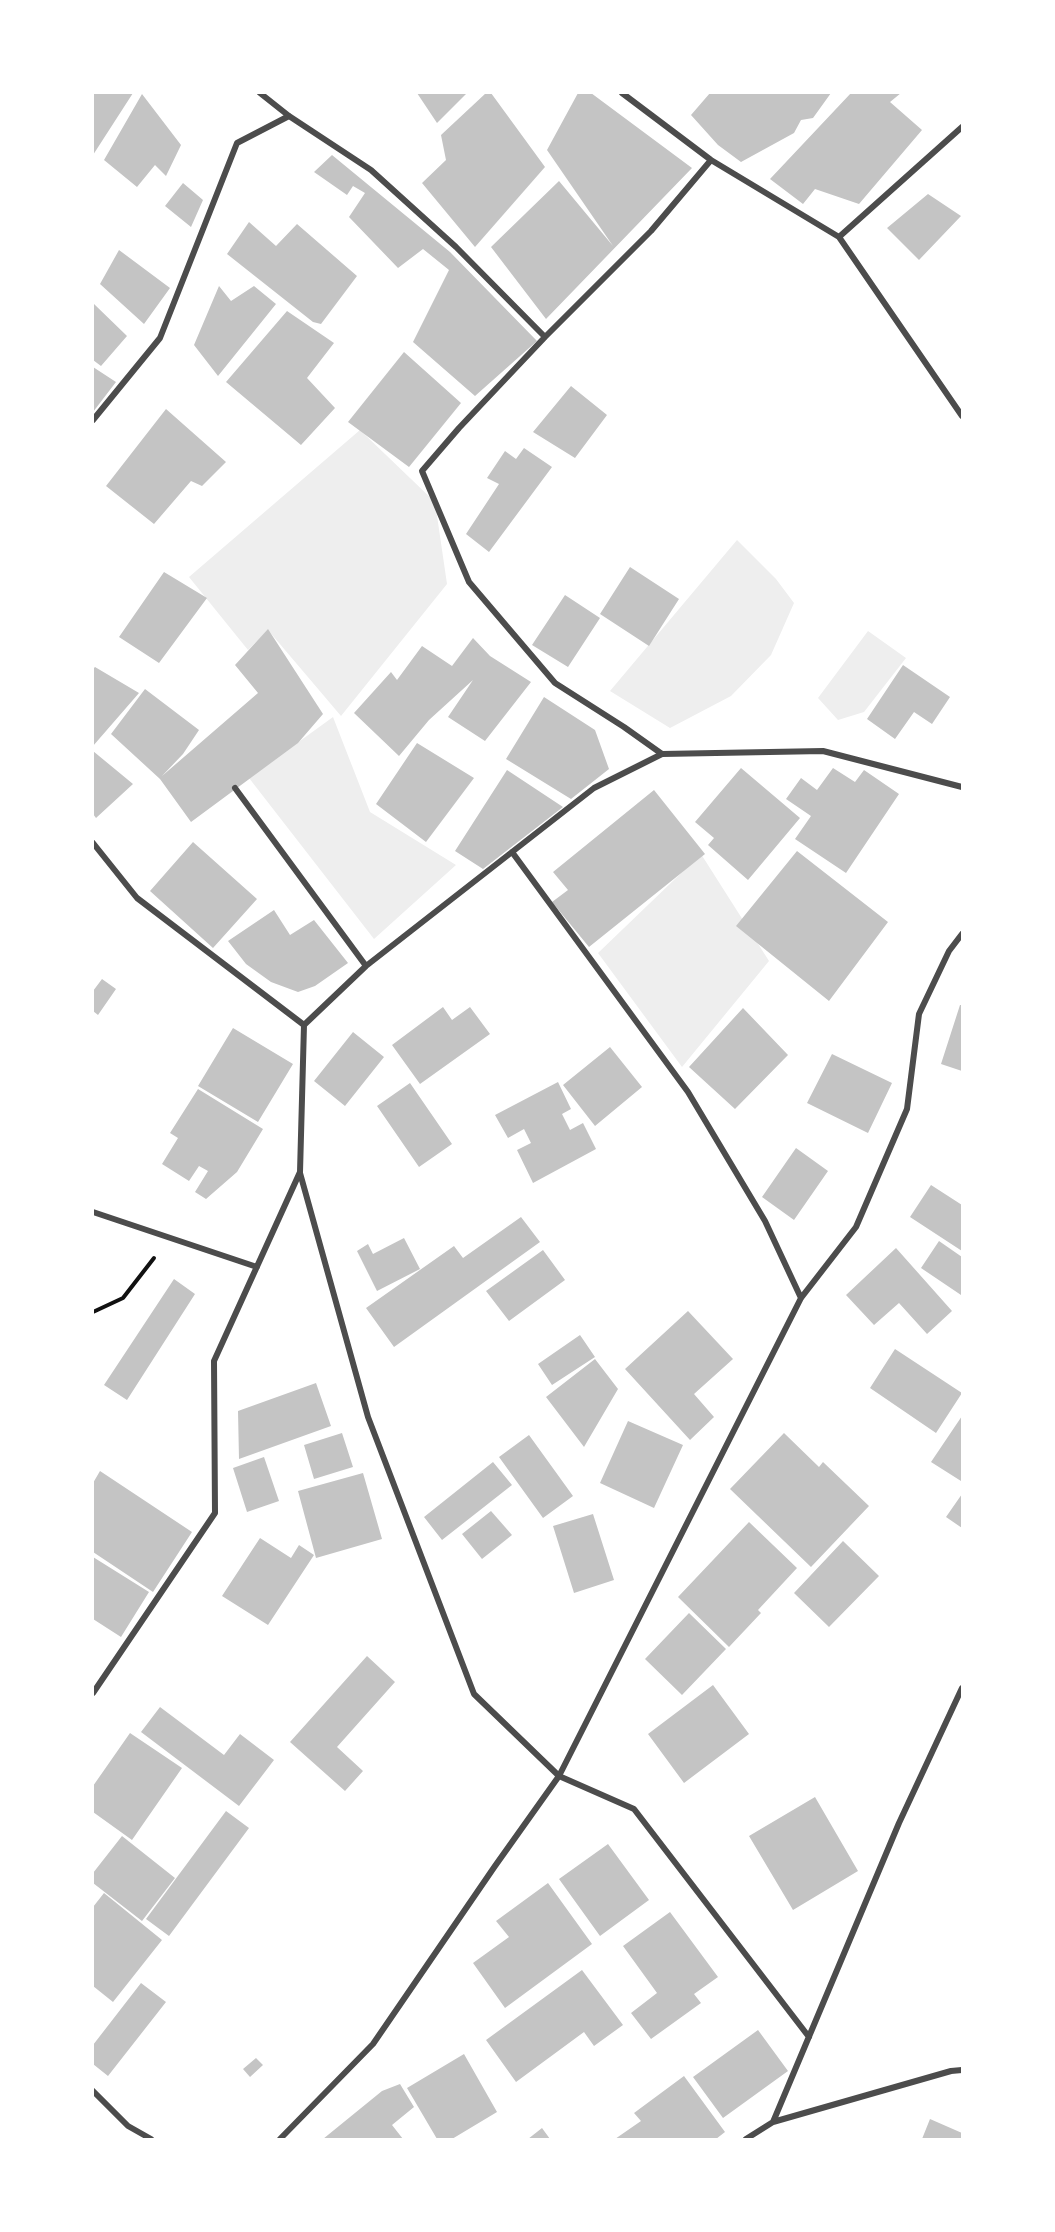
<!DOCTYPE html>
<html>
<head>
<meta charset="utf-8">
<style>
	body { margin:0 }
	#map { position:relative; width:1055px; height:2232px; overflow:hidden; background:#fff; font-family:"Roboto Serif",serif }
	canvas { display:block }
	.frame { position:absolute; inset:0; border:94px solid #fff; pointer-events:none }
</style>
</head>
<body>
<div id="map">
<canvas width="1055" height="2232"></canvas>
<div class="frame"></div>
</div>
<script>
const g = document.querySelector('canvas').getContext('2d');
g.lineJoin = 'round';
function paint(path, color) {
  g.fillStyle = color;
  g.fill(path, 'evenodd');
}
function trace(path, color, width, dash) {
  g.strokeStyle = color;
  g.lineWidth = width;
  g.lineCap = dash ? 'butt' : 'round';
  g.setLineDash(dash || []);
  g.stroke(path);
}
const green = new Path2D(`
	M360 430 435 502 447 584 341 716 268 630 248 650 189 577Z
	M737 540 776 579 794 603 771 655 731 696 670 728 610 691Z
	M868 631 906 658 864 712 838 720 818 698Z
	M333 717 370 812 456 865 374 939 249 778Z
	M701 854 769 961 682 1067 598 953Z`);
const building = new Path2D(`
	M93 93H133L93 155Z
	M417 93H467L437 123Z
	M486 93H491L545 167 475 247 422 183 446 160 441 135Z
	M578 93H591L692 168 546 319 491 247 559 181 613 246 547 150Z
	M710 93H831L813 118 801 120 794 133 741 162 718 145 691 115Z
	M851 93H901L890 102 922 130 859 204 815 189 803 204 770 179Z
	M142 94 181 145 166 176 155 165 137 187 104 160Z
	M332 155 450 252 537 341 475 396 413 342 449 270 423 249 398 268 349 217 365 193 353 186 347 195 314 172Z
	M183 183 203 200 191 227 165 206Z
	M928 194 961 216 919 260 887 228Z
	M249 222 276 246 297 224 357 276 321 324 313 322 227 254Z
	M119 250 170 288 144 324 100 284Z
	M219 286 231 301 254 286 276 304 218 376 194 345Z
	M93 303 127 336 101 366 93 360Z
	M287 311 334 343 307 378 335 408 301 445 226 382Z
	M404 352 461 403 409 467 348 422Z
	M93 367 116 382 93 412Z
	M571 386 607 415 575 458 533 432Z
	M166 409 226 462 202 486 191 481 154 524 106 486Z
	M524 448 552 467 489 552 466 534 499 484 487 478 505 451 516 459Z
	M630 567 679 599 649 646 600 614Z
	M164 572 207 598 159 663 119 637Z
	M565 595 600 618 568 667 532 645Z
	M268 629 323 714 298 743 191 822 160 779 111 734 145 689 199 730 183 754 162 776 258 693 235 665Z
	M473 638 490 656 531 682 485 741 448 717 473 680 429 720 399 756 354 713 391 672 397 680 422 646 452 666Z
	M903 665 950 697 932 724 914 712 895 739 867 719Z
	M95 667 139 693 93 746V669Z
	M544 697 595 730 609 769 571 799 506 759Z
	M417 743 474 778 426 842 376 804Z
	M93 751 133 784 96 818 93 814Z
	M741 768 800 818 748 880 708 845 714 838 695 822Z
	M833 768 855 782 864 770 899 794 846 873 795 839 811 816 786 799 801 778 817 790Z
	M507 770 563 807 483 869 455 851Z
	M654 790 705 854 589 947 552 902 568 890 553 872Z
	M193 842 257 899 213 948 150 891Z
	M797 851 888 922 829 1001 736 926Z
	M274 910 290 935 314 920 348 963 315 986 298 992 271 982 246 964 228 941Z
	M102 979 116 989 98 1015 93 1011V991Z
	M960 1005H962V1071L941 1064Z
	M443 1007 452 1020 470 1007 490 1034 420 1084 392 1045Z
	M743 1008 788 1055 735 1109 689 1067Z
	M233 1028 293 1064 258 1122 198 1086Z
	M353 1032 384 1057 345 1106 314 1081Z
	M610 1047 642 1087 595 1126 563 1085Z
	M832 1054 892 1083 868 1133 807 1103Z
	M558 1082 571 1109 562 1114 570 1130 583 1123 596 1149 533 1183 517 1150 531 1143 524 1129 508 1138 495 1115Z
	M410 1083 452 1144 419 1167 377 1106Z
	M198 1089 263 1129 237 1172 206 1199 195 1192 208 1171 199 1166 189 1181 162 1164 178 1138 170 1133Z
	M796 1148 828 1171 794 1220 762 1197Z
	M931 1185 962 1205V1251L910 1217Z
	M521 1217 540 1242 394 1347 366 1308 454 1246 463 1258Z
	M404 1238 420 1269 377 1291 357 1251 368 1244 373 1254Z
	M939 1241 962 1257 961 1295 921 1268Z
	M896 1248 952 1311 927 1334 899 1303 874 1325 846 1295Z
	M543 1250 565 1280 509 1321 486 1291Z
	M174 1279 195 1294 127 1400 104 1385Z
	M688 1311 733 1359 694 1394 714 1417 690 1440 625 1369Z
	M580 1335 595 1357 552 1385 538 1364Z
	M895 1349 962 1393 936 1433 870 1388Z
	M595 1359 618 1389 584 1447 546 1397Z
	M316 1383 331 1426 239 1459 238 1411Z
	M962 1416V1479L961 1481 931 1462Z
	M628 1421 683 1445 654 1508 600 1483Z
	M342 1433 353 1467 314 1479 304 1445Z
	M784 1433 819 1467 823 1462 869 1506 811 1567 730 1489Z
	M529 1435 573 1496 543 1518 499 1457Z
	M264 1457 279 1501 247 1512 233 1468Z
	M493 1462 512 1485 442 1540 424 1517Z
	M100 1471 192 1532 153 1592 93 1552V1483Z
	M363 1473 382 1539 316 1558 298 1491Z
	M962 1494V1528L946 1517Z
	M491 1511 512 1535 482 1559 462 1534Z
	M593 1514 614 1580 574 1593 553 1526Z
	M749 1522 797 1568 758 1610 761 1613 729 1647 678 1597Z
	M260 1538 291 1558 299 1545 314 1555 268 1625 222 1596Z
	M843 1541 879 1576 829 1627 794 1593Z
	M93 1557 149 1592 121 1637 93 1619Z
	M689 1613 726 1649 682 1695 645 1659Z
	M367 1656 395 1682 337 1747 363 1771 345 1791 290 1742Z
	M713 1685 749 1734 684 1783 648 1734Z
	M160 1707 224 1755 240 1734 274 1760 239 1806 141 1732Z
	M130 1733 182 1768 132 1840 93 1812V1786Z
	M815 1797 858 1871 793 1910 749 1836Z
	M226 1811 249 1828 169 1936 146 1919Z
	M122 1836 175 1878 142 1921 93 1883V1873Z
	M608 1844 649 1900 600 1936 559 1879Z
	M548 1883 592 1944 505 2008 473 1963 509 1937 496 1921Z
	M104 1893 162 1940 113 2002 93 1986V1907Z
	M670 1912 718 1977 694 1994 701 2003 651 2039 631 2013 657 1993 623 1946Z
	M582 1970 623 2025 594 2046 584 2032 516 2082 486 2040Z
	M141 1983 166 2002 108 2076 93 2064V2045Z
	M758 2030 788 2071 723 2118 693 2077Z
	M464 2054 497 2112 452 2139H437L407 2088Z
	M256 2058 263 2065 250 2077 243 2069Z
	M684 2076 725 2132 716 2139H615L641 2121 634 2113Z
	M400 2084 414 2107 392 2125 403 2139H323L382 2091Z
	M930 2119 962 2133V2139H922Z
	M542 2128 550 2139H528Z`);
const path = new Path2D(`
	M93 1312 123 1298 154 1258`);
const minor = new Path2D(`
	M260 93 289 116 371 170 456 247 545 337 651 231 711 160
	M622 93 711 160 839 237 962 416
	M839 237 962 127
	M545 337 459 428 422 471 469 582 555 683 624 727 662 754
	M93 420 160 338 237 143 289 116
	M235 788 366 966
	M93 843 137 898 304 1025
	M512 852 688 1092 765 1221 801 1298
	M300 1173 368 1417 474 1694 559 1776 634 1809 809 2037
	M93 1212 257 1267
	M93 1693 215 1513 214 1361 300 1172 304 1025 366 966 594 788 662 754 823 751 962 787
	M93 2091 128 2126 151 2139
	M773 2122 899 1823 962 1688
	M280 2139 373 2044 495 1866 559 1776 801 1298 856 1227 907 1109 919 1014 949 951 962 934
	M746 2139 773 2122 951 2071 962 2070`);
paint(green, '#eee');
paint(building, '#c4c4c4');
trace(path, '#111', 4);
trace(minor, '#4c4c4c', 6);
</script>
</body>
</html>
